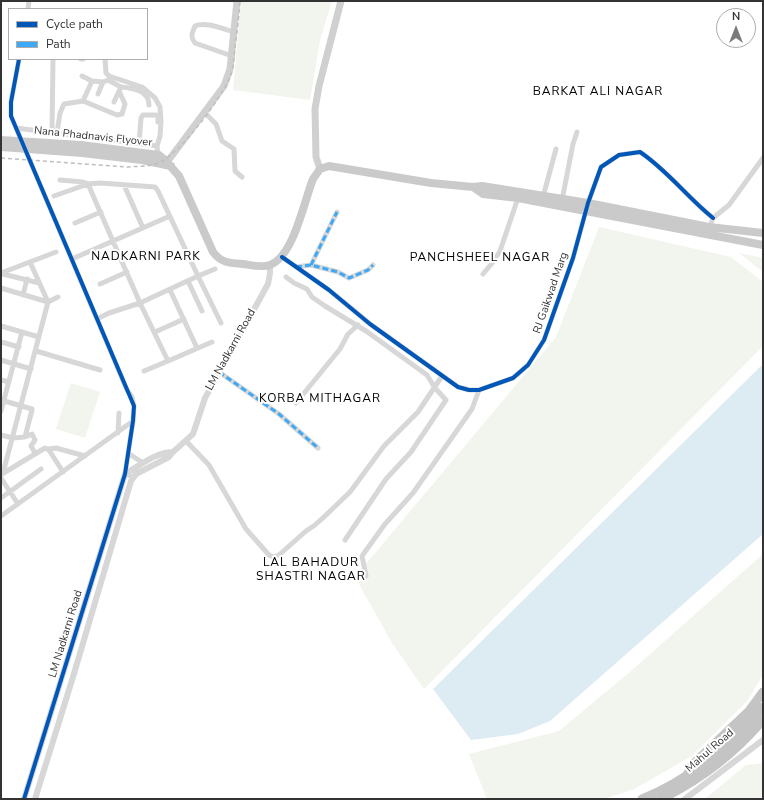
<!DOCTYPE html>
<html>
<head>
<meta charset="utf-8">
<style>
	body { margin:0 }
	#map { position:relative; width:764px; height:800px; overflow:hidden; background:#fff; font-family:"Nunito Sans",sans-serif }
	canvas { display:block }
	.frame { position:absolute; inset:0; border:2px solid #333; pointer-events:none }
	.legend { position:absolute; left:8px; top:8px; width:140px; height:52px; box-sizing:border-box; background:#fff; border:1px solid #adadad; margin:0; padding:5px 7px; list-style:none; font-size:12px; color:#333 }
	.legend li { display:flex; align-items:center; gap:8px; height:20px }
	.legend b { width:20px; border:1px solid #adadad }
	.north { position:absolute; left:716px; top:8px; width:40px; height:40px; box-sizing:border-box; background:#fff; border:1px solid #adadad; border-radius:50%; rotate:0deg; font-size:11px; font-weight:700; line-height:16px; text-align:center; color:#333 }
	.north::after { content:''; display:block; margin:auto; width:14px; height:18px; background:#7a7a7a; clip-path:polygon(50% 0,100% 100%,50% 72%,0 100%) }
</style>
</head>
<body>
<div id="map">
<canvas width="764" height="800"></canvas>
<div class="frame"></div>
<ul class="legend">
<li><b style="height:5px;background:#0057b8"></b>Cycle path</li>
<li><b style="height:5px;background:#3fa9f5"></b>Path</li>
</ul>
<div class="north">N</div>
</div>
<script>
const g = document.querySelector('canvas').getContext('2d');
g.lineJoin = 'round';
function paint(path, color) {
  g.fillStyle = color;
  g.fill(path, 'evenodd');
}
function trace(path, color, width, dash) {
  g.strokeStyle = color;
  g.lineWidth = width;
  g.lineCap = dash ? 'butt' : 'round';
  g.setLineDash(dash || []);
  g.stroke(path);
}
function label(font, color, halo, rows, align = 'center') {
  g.font = font + ' "Nunito Sans",sans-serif';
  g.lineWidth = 4;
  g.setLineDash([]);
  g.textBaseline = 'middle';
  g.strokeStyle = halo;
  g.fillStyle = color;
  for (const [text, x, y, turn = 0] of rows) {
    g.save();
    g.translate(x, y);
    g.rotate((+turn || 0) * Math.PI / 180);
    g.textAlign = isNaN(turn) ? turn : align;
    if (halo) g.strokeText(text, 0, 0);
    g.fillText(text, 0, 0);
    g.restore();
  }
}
const green = new Path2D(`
	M241 1H332L320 40 310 100 233 90Z
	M599 227 731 257 763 282V346L424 689 392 643 355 577 556 337Z
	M739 253 763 258V272Z
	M71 383 100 392 85 438 56 429Z
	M763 554V675L748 700 692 756 634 789 604 799H487L469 754 559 731 631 671Z
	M763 763V799H705L746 765Z`);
const water = new Path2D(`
	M763 364V534L550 721 518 734 471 740 433 689Z`);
const minor = new Path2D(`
	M28 9 29 1
	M232 56 195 43C190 37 192 33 195 26 205 21 223 29 234 32
	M19 59 11 102V116L127 390 132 397 134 406 133 421 125 474 133 477
	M81 59H83
	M105 59 106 73 109 76 142 87 155 98 160 107 161 121 160 136 157 146 158 156
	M82 76 92 81
	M121 87C132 88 149 90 149 105
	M98 94 103 82
	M114 102 119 91
	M205 113 216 124 222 141 234 149 235 171 242 177
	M16 128 157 146
	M52 132 53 59
	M57 133 60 113 64 104 83 101 117 115 122 114 125 104 119 91 121 87 108 80 103 82 92 81 83 101
	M139 144 141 118 143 115H156L158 116V122
	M60 180 83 182 88 184 140 303 168 361 144 371
	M124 185 143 228
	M54 196 88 184 100 183 155 187 158 191 198 276 140 303 109 313 97 319
	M543 197 556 149
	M562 200 573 144 577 132
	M75 223 101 212
	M709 229 713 218 729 205 763 158
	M282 257 329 290 370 324 458 387 469 390H479L513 378 528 365 544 340 573 258 588 203 601 167 619 155 640 152C667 170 687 197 713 218
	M72 259 170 216
	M311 265 337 212
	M296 267 311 265 338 272 349 278 368 270 373 265
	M215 269 198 276 221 323
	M1 273 56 252
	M3 274 39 283
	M483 274 493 262 500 251 518 198
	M286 277 294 283 307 289 312 297 325 306 366 331 427 375 435 388 446 400 411 452 386 479 345 540
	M188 281 202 311
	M100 284 127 272
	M1 288 48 302 58 297
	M170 290 197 348
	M23 295 27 279
	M1 326 39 337
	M155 332 184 319
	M1 342 19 347
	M36 351 100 370
	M1 360 31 369
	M168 361 212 342
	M219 372 279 414 318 448
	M1 380 9 382
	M1 400 32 409V410L25 437 13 438 1 435
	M296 403 340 349 348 334 358 325
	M1 411 22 332
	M118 433 119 413
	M25 437 32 434 35 440 31 446 35 453
	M186 441 209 465 246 529 269 555 273 557 279 555 306 531 315 525 325 516 350 492 384 446 418 412 442 376
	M48 449 56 448 85 456
	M128 453 143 463
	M3 473 48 302 30 262
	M2 474 45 448 49 450 63 472
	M1 478 18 504
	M1 498 41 469
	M1 516 133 421
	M366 576 362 556 385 524 413 493 472 409 479 390`);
const tertiary = new Path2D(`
	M24 799 125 474C139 466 156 452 173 452
	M35 799 73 677 131 481 136 474 169 457 173 452 193 434 205 398 268 284 270 273V265
	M685 799 763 740`);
const secondary = new Path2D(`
	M165 165 224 86 230 69 237 1
	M320 169 316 157 315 109 319 86 341 1`);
const primary = new Path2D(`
	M81 145 143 153 159 155 164 159 179 176 213 252C221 263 230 263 243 264 251 265 262 268 270 265 294 256 304 201 313 179 315 176 318 172 320 169L329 166 431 183 473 187 482 186 588 203 709 227 763 233
	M82 153 142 160 171 166
	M473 187 483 194 518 198 763 245`);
const rail = new Path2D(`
	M1 158 128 167C138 166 148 167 158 163 180 154 221 99 230 77 234 68 234 57 235 47 237 32 239 16 240 1`);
const primaryBridge = new Path2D(`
	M1 140 81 145
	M1 147 82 153`);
const motorwayBridge = new Path2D(`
	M688 773 692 765 749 711 763 692
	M642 799C690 780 730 745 763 707
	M661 799C700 780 735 753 763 720`);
const quiet = new Path2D(`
	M311 265 337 212
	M296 267 311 265 338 272 349 278 368 270 373 265
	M219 372 279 414 318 448`);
const cycleway = new Path2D(`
	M19 59 11 102V116L134 406 133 421 125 474 24 799
	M282 257 329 290 370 324 458 387 469 390H479L513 378 528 365 544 340 573 258 588 203 601 167 619 155 640 152C667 170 687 197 713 218`);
const streetNames = [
	["Nana Phadnavis Flyover",93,137,6],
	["RJ Gaikwad Marg",551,293,-71],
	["LM Nadkarni Road",231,350,-61],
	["LM Nadkarni Road",66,634,-73],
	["Mahul Road",710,751,-41]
];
const neighbourhoodNames = [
	["BARKAT ALI NAGAR",598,92],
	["NADKARNI PARK",146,257],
	["PANCHSHEEL NAGAR",480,258],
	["KORBA MITHAGAR",320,399],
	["LAL BAHADUR",311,563],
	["SHASTRI NAGAR",311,577]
];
paint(green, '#f1f5ed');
paint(water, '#ddebf3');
trace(minor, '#d7d7d7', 5);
trace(tertiary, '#d7d7d7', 6);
trace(secondary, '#d0d0d0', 7);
trace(primary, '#cacaca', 8);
trace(rail, '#bebebe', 1.5, [4, 3]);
trace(primaryBridge, '#cacaca', 8);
trace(motorwayBridge, '#c4c4c4', 9);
trace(quiet, '#3fa9f5', 3, [6, 3]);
trace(cycleway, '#0057b8', 4);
label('11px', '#333', '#fff', streetNames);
g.letterSpacing = '1px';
label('12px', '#000', '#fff', neighbourhoodNames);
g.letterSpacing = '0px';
</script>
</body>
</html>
